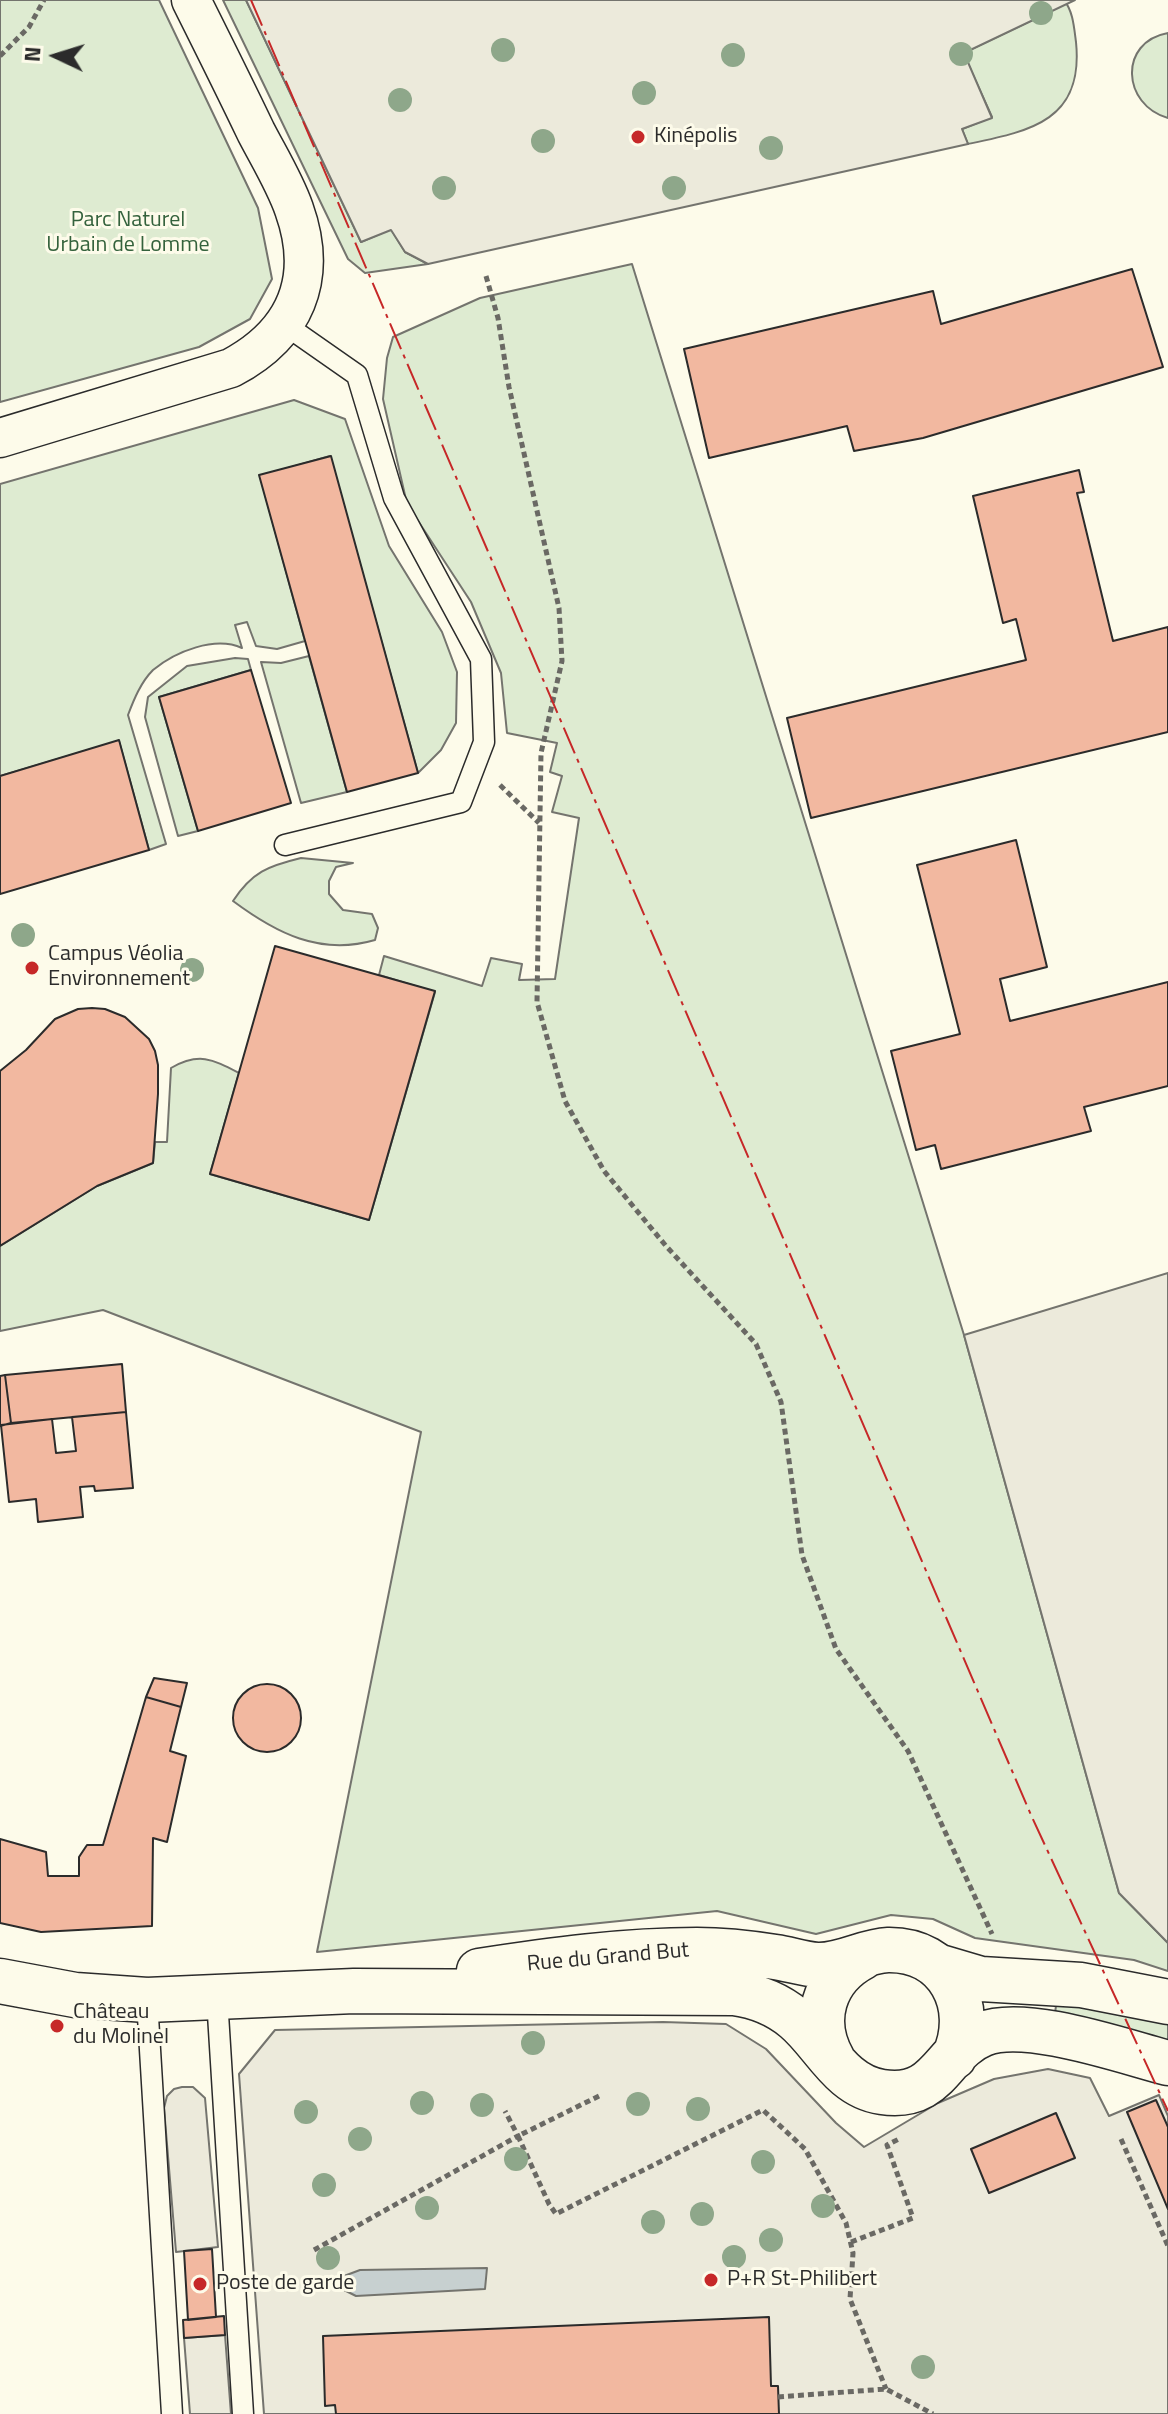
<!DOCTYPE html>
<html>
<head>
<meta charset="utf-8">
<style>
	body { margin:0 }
	#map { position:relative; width:1168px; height:2414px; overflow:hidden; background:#fdfbea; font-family:"Titillium Web",sans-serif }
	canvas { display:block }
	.north { position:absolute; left:16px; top:16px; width:80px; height:80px; -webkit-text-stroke:6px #fdfbea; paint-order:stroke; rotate:274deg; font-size:22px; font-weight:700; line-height:32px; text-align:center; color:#2b2b2b }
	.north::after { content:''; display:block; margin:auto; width:28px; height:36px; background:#2b2b2b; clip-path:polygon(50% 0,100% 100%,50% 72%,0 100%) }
</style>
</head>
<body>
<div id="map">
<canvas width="1168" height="2414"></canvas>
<div class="north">N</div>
</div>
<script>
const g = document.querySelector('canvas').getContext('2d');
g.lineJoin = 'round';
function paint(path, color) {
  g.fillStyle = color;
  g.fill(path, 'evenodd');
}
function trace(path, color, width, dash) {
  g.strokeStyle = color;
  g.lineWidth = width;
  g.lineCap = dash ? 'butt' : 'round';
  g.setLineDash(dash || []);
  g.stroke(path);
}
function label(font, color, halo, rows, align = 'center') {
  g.font = font + ' "Titillium Web",sans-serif';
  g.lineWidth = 6;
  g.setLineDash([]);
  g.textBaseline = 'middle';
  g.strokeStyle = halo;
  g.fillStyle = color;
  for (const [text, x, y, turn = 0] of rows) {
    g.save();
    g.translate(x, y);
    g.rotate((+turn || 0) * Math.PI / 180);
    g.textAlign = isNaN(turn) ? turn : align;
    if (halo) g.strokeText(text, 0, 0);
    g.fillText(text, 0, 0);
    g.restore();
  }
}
const green = new Path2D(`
	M0 0H159L258 208 272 279 250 319 199 347 0 402Z
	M223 0H246L361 242 391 229 405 252 428 264 365 273 348 259Z
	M1064 0C1073 11 1074 27 1076 42 1084 121 1030 131 968 144L962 129 992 117 963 53 1047 13Z
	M1168 33V118C1122 105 1118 42 1168 33Z
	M632 264 964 1335 1119 1893 1168 1943V1971L1134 1960 975 1938 933 1919 891 1915 816 1934 717 1911 317 1952 421 1432 103 1310 0 1331V1246L97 1186 153 1163 155 1142H167L171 1068C199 1052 212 1059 239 1073L210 1174 369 1220 435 992 379 975 384 956 482 986 491 958 522 964 519 980 555 979 579 818 552 812 562 776 550 772 557 743 507 733 501 673 471 602 407 504 383 399 387 358 393 337 480 298Z
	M294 400 345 419 389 546 442 632 457 672 456 723 441 750 418 773 330 456 260 476 305 641 277 649 256 646 247 622 235 625 242 648C215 636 176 651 153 670 141 682 134 699 128 715L166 844 149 850 119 741 0 776V484Z
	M309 656 347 792 301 803 261 662 281 663Z
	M235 658 248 659 251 670 159 697 198 831 178 836 145 717 148 697 187 666Z
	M301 858 353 863 336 867 329 881V894L343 910 372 914 378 928 375 940C320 956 276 933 233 901 252 872 268 866 301 858Z
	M1057 1998 1168 2017V2046L1054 2021Z`);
const parking = new Path2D(`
	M246 0H1075L964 53 992 118 962 129 968 144 428 264 405 252 391 230 361 242Z
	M1168 1273V1943L1119 1893 964 1335Z
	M663 2022 726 2024 766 2049 836 2123 864 2147 938 2103 994 2079 1048 2069 1090 2078 1109 2116 1159 2095 1168 2116V2414H264L239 2074 275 2030Z
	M182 2087H193L205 2098 218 2247 176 2252 164 2108 167 2096 174 2089Z
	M225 2335 231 2414H190L184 2338Z`);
const water = new Path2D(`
	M487 2268 485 2289 356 2296 338 2287 344 2276 360 2270Z`);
const building = new Path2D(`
	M1132 269 1163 367 923 438 854 451 847 426 709 458 684 349 933 291 941 324Z
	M331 456 418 773 347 792 259 475Z
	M1079 470 1084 492 1077 493 1113 641 1168 627V732L811 818 787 718 1026 660 1016 619 1003 623 973 496Z
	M251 670 291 803 198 831 159 697Z
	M119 740 149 850 0 894V776Z
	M1016 840 1047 967 1000 979 1010 1021 1168 982V1086L1084 1107 1091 1131 941 1169 935 1145 916 1150 891 1051 960 1034 917 865Z
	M275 946 435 991 369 1220 210 1174Z
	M92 1008 105 1009 125 1017 149 1039 155 1051 158 1065V1094L153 1163 97 1186 0 1246V1071L26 1050 55 1019 78 1009Z
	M122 1364 126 1412 11 1423 5 1375Z
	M5 1375 11 1423 0 1426V1376Z
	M126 1412 133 1488 95 1491 94 1486 80 1487 83 1517 38 1522 36 1499 9 1502 1 1425 52 1419 56 1453 76 1451 72 1417Z
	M154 1678 187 1683 181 1707 146 1697Z
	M233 1718a34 34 0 1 1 68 0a34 34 0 1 1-68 0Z
	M146 1697 181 1707 170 1751 186 1756 167 1842 153 1838 152 1926 41 1932 0 1923V1839L46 1852 48 1876H79V1857L87 1845H103Z
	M1156 2100 1168 2127V2209L1127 2112Z
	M1056 2113 1075 2158 989 2193 971 2149Z
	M212 2249 216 2317 188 2320 184 2251Z
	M224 2316 225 2335 184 2338 183 2320Z
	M769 2317 771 2386H778L779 2414H336L335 2405 325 2406 323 2336Z`);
const path = new Path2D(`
	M0 56 29 27 44 0
	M486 276 498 318 509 387 559 608 562 661 541 753 537 1002 565 1101 604 1171 666 1246 756 1344 781 1402 802 1555 836 1649 908 1751 992 1934
	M500 785 539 823
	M599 2096 518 2136 549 2204 556 2214 763 2110 805 2149 846 2223 853 2253 850 2299 886 2389
	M1121 2139 1168 2246
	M851 2242 913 2218 887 2145 901 2138
	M314 2250 518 2136 505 2111
	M778 2397 886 2389 933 2414`);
const lane = new Path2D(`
	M284 324 357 375 394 498 481 659 484 742 461 802 285 845
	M217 1998 243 2414
	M147 2000 172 2414`);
const street = new Path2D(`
	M0 438 231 368C295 334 319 279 294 209 285 183 269 157 256 132 235 88 213 44 191 0`);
const secondary = new Path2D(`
	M937 1966 981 1979 1081 1985 1168 2002
	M479 1971C550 1960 624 1950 697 1950 723 1950 750 1953 775 1957 789 1959 803 1964 817 1965 842 1966 864 1951 888 1950 948 1949 977 2006 954 2057
	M0 1981 75 1995 147 2000 354 1991 734 1993C756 1996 777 2004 795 2019 824 2043 840 2086 882 2092 940 2101 942 2050 983 2034 1026 2017 1122 2051 1168 2063
	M833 2060C811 2021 823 1978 863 1957`);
const power = new Path2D(`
	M251 0 1031 1815 1168 2111`);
const trees = [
	[1041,13],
	[503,50],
	[961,54],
	[733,55],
	[644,93],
	[400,100],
	[543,141],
	[771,148],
	[444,188],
	[674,188],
	[23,935],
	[192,970],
	[533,2043],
	[422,2103],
	[638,2104],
	[482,2105],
	[698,2109],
	[306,2112],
	[360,2139],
	[516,2159],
	[763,2162],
	[324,2185],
	[823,2206],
	[427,2208],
	[702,2214],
	[653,2222],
	[771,2240],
	[734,2257],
	[328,2258],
	[923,2367]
];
const markers = [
	[638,137,8,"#c62828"],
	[32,968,8,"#c62828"],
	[57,2026,8,"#c62828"],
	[711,2280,8,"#c62828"],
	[200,2284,8,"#c62828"]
];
const poiNames = [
	["Kinépolis",654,137],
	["Campus Véolia",48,955],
	["Environnement",48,980],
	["Château",73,2013],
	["du Molinel",73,2038],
	["P+R St-Philibert",727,2280],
	["Poste de garde",216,2284]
];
const parkNames = [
	["Parc Naturel",128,221],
	["Urbain de Lomme",128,246]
];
const streetNames = [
	["Rue du Grand But",608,1958,-5]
];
paint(green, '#deebd1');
trace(green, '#74746e', 2);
paint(parking, '#eceadb');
trace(parking, '#74746e', 2);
paint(water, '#c7d0d0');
trace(water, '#74746e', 2);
paint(building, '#f2b8a0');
trace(building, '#2b2b2b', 2);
trace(lane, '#2b2b2b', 23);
trace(street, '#2b2b2b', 41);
trace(secondary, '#2b2b2b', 47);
trace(path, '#6a6964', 5, [6, 4]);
trace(lane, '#fdfbea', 20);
trace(street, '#fdfbea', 38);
trace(secondary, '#fdfbea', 44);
trace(power, '#c62828', 2, [28, 6, 4, 6]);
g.fillStyle = '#8ea78a';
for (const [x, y] of trees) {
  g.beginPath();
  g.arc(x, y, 12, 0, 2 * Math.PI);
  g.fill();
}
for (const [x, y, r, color] of markers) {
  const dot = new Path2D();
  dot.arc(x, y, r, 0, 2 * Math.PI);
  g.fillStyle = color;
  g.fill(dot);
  trace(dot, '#fdfbea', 3);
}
label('22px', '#2b2b2b', '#fdfbea', poiNames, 'left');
label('22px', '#34623c', '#fdfbea', parkNames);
label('22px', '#2b2b2b', '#fdfbea', streetNames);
</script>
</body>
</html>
